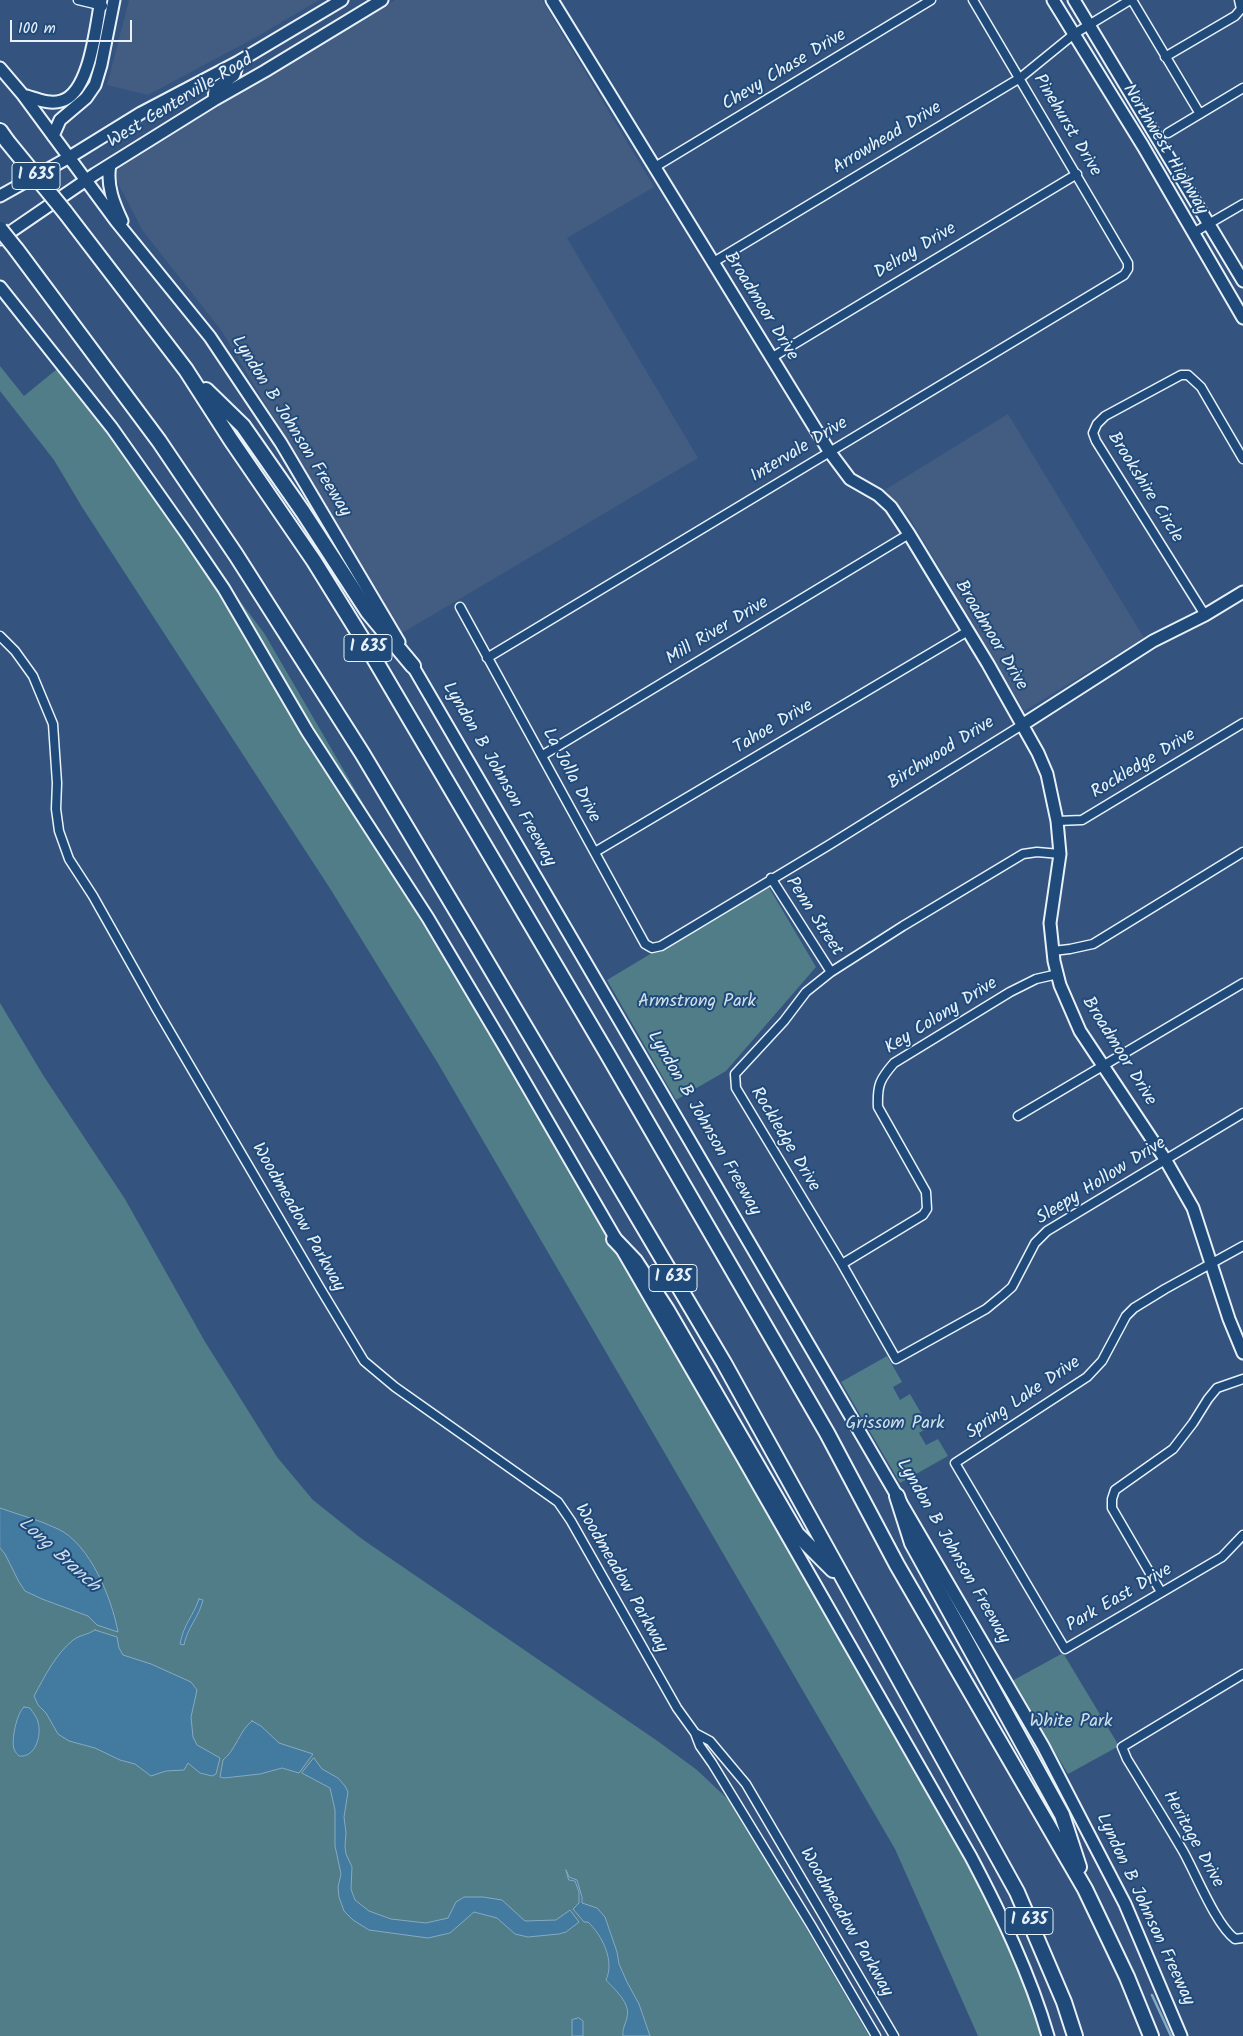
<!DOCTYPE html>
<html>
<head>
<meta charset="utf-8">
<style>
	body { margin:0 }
	#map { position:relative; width:1243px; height:2036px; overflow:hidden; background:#34547f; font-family:Kalam,sans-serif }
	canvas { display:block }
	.scale { position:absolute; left:10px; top:20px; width:122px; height:22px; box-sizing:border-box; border:2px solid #e8f1f8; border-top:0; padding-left:6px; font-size:15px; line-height:18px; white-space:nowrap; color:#e8f1f8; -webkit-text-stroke:4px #1f4a7a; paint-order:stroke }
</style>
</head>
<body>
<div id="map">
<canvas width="1243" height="2036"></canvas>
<div class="scale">100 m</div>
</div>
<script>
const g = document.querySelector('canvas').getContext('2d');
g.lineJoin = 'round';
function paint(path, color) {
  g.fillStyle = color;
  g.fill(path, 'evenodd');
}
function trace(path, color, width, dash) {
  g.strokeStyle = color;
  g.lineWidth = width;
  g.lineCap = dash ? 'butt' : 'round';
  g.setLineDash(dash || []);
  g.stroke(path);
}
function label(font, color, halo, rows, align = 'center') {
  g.font = font + ' Kalam,sans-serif';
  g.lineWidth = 4;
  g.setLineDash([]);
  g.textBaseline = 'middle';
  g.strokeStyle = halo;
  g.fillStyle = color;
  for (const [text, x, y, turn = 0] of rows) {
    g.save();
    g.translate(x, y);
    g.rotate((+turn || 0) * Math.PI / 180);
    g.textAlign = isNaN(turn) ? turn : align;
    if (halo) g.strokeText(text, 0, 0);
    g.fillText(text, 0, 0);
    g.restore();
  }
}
const built = new Path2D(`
	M129 0H319L258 36 148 95 107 85Z
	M395 0H542L654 187 567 238 698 458 402 633 221 330 143 231 114 176 120 165Z
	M1008 414 1144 638 1024 711 911 520 897 503 883 491Z`);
const green = new Path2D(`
	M0 366 24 396 57 369 75 382 264 633 987 1876 1007 1915 1047 2015 1050 2036H978L895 1849 439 1065 331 890 82 507 54 460 0 391Z
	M767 884 816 967 726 1071 676 1100 607 980Z
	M0 1003 43 1075 125 1199 204 1340 277 1457 313 1500 362 1539 659 1742 697 1770 735 1806 869 2036H0Z
	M887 1356 902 1382 893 1387 900 1400 910 1394 929 1427 919 1433 926 1445 938 1439 948 1456 900 1483 841 1382Z
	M1063 1653 1119 1746 1068 1774 1012 1681Z`);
const water = new Path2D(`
	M0 1508C19 1515 40 1520 58 1529 90 1544 112 1599 118 1632L97 1625 88 1616 42 1599 25 1591 19 1582 5 1554 0 1548Z
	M199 1599 203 1600C199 1617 187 1628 184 1645L180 1644C184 1623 193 1617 199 1599Z
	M95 1630 117 1637 119 1648 123 1655 151 1664 191 1682 197 1690 191 1717 193 1737 197 1745 220 1758 216 1774 212 1776 200 1773 188 1763 184 1770 166 1771 151 1776 135 1764 120 1760 95 1748 69 1741 58 1734 46 1713 38 1705 34 1696C45 1676 55 1655 73 1640 79 1635 88 1635 95 1630Z
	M24 1707 30 1708C33 1713 37 1717 38 1722 42 1736 35 1758 19 1756 17 1754 15 1752 14 1749 11 1740 17 1712 24 1707Z
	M252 1721 261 1726 279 1743 313 1754 299 1773 282 1768 260 1774 224 1778 220 1777 223 1760C236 1750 239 1731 252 1721Z
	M314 1758 322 1769 338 1778 345 1786 348 1792 344 1817 346 1833 345 1846 346 1854 352 1867 351 1889 355 1900 369 1911 391 1919 426 1923 448 1918 456 1902 464 1897H483L502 1900 525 1921 556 1920 570 1910 579 1922 566 1932 559 1934 528 1937 515 1934 497 1918 474 1912 450 1933 428 1938 369 1930 353 1920 344 1911 339 1897 338 1887 341 1874 335 1846V1810L330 1788 302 1773Z
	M566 1870 569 1877 577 1880 582 1897V1903L597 1908 605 1917 617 1952 619 1964 627 1982 639 2004 650 2036H623C622 2028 626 2024 627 2017 631 2003 614 1989 606 1980 615 1961 602 1935 588 1922H584L573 1909 579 1903V1892L575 1881 569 1880Z
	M579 2018 583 2021V2036H572V2020Z`);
const stream = new Path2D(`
	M1152 1995 1171 2036`);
const street = new Path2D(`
	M78 0 103 6
	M1132 0 1200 114
	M1165 57 1235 16 1241 9 1239 0
	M1168 133 1243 88
	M655 167 931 0
	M1193 233 1243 204
	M712 263 1020 78 1074 34 1130 0
	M771 358 1077 174
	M460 607 645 944 652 948 661 946 829 845 1022 725
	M1205 615 1096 441 1093 433 1097 424 1105 416 1181 375H1188L1201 387 1243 459
	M0 636 15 651 33 676 53 724 57 783 56 809 59 831 69 859 93 896 156 1008 320 1288 364 1361 395 1387 558 1502 571 1521 677 1708 695 1733 700 1746 712 1763 811 1925 876 2036
	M487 658 1124 275 1128 269V263L973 0
	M543 755 909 534
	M1057 821 1082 820 1243 723
	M595 852 968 631
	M1060 854 1037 852 1023 854 903 926 831 972 806 992 784 1021 735 1074 736 1088 842 1264 896 1359 986 1309 1003 1295 1012 1287 1035 1243 1047 1231 1243 1113
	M771 878 831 972
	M1053 951 1070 949 1093 944 1243 852
	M1018 1116 1243 983
	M1243 1246 1165 1289 1134 1308 1126 1316 1102 1361 1087 1377 955 1463 1065 1649 1222 1557 1243 1535
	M842 1264 923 1215 927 1209 926 1192 878 1107C877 1085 880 1079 894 1063L1010 992 1036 979 1058 974
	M1161 1592 1112 1508V1499L1115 1490 1173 1449 1193 1423 1208 1399 1217 1388 1243 1379
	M1243 1674 1122 1747 1127 1759C1146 1790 1165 1820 1183 1851 1196 1874 1216 1925 1235 1939L1243 1938
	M695 1733 710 1741 746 1784 894 2036`);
const secondary = new Path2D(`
	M552 0 829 451 850 479 878 495 891 507 909 534 988 664 1038 753 1047 774 1057 821 1060 854 1050 923 1054 961 1060 985 1080 1031 1165 1159 1193 1208 1229 1319 1243 1353
	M1053 0 1143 146 1243 318
	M1074 0 1243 281
	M0 68 23 95 116 221 210 337 281 443 399 642
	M23 95C35 98 49 105 61 101 90 94 96 25 101 0
	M214 100 215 89 234 75 238 62
	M53 136 60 120 86 98 95 85 101 65 114 0
	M110 165C106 185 114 204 122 221
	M0 196 68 158 141 113 238 62 342 0
	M0 239 95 174 214 100 265 71 382 0
	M0 287 112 428 186 533 224 589 307 731 428 918 504 1046 741 1455 971 1857C1001 1914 1030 1974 1048 2036
	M408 658 1043 1746 1125 1904 1181 2036
	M1022 725 1153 641 1205 615 1243 592`);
const highway = new Path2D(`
	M0 131 7 141
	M65 212 186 370 231 440 314 561 368 648 608 1055 827 1433 897 1565 1085 1889 1127 1977 1151 2036
	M16 249 159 441 236 555 362 753 472 937 724 1363 1017 1892 1064 2002 1075 2036
	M206 390 243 426 303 512 368 612 413 666
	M614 1239 635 1261 667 1310 797 1534 833 1570
	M897 1496 912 1543 1062 1815 1079 1867`);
const highwayBridge = new Path2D(`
	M7 141 65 212
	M0 229 16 249`);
const shields = [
	[36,176,48],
	[368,648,48],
	[673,1278,48],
	[1029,1921,48]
];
const shieldNames = [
	["I 635",36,176],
	["I 635",368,648],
	["I 635",673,1278],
	["I 635",1029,1921]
];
const streetNames = [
	["Chevy Chase Drive",785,71,-31],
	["West Centerville Road",181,102,-31],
	["Pinehurst Drive",1066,126,59],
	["Arrowhead Drive",888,139,-31],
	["Northwest Highway",1164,150,59],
	["Delray Drive",916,252,-31],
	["Broadmoor Drive",760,307,58],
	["Lyndon B Johnson Freeway",290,427,58],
	["Intervale Drive",800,451,-31],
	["Brookshire Circle",1144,488,58],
	["Mill River Drive",718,632,-31],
	["Broadmoor Drive",990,636,59],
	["Tahoe Drive",774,728,-31],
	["Birchwood Drive",942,754,-32],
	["Rockledge Drive",1144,765,-31],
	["Lyndon B Johnson Freeway",498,775,60],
	["La Jolla Drive",570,776,62],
	["Penn Street",813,917,57],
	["Key Colony Drive",942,1017,-32],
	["Broadmoor Drive",1118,1052,58],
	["Lyndon B Johnson Freeway",703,1124,60],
	["Rockledge Drive",784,1140,59],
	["Sleepy Hollow Drive",1102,1182,-32],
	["Woodmeadow Parkway",297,1218,60],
	["Spring Lake Drive",1024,1399,-34],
	["Lyndon B Johnson Freeway",952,1552,60],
	["Woodmeadow Parkway",620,1579,60],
	["Park East Drive",1120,1599,-30],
	["Heritage Drive",1192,1840,61],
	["Lyndon B Johnson Freeway",1144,1910,65],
	["Woodmeadow Parkway",845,1923,60]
];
const parkNames = [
	["Armstrong Park",697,1003],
	["Grissom Park",895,1425],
	["White Park",1071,1723]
];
const waterNames = [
	["Long Branch",58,1556,42]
];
paint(built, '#435c82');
paint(green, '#507d87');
paint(water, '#437a9f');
trace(water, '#85aac3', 1);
trace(stream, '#85aac3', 2.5);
trace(street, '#e8f1f8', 11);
trace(secondary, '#e8f1f8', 15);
trace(highway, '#e8f1f8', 18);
trace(street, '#1f4a7a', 8);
trace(secondary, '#1f4a7a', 11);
trace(highway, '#1f4a7a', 14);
trace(highwayBridge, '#e8f1f8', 18, []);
trace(highwayBridge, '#1f4a7a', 14);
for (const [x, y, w] of shields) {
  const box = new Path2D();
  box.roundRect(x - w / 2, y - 13.5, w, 27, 4);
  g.fillStyle = '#1f4a7a';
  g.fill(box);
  trace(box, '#e8f1f8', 1);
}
label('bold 16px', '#e8f1f8', null, shieldNames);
label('18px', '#e8f1f8', '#1f4a7a', streetNames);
label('18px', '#d1e0e7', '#1f4a7a', parkNames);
label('italic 19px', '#cfdfeb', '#1f4a7a', waterNames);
</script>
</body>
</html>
